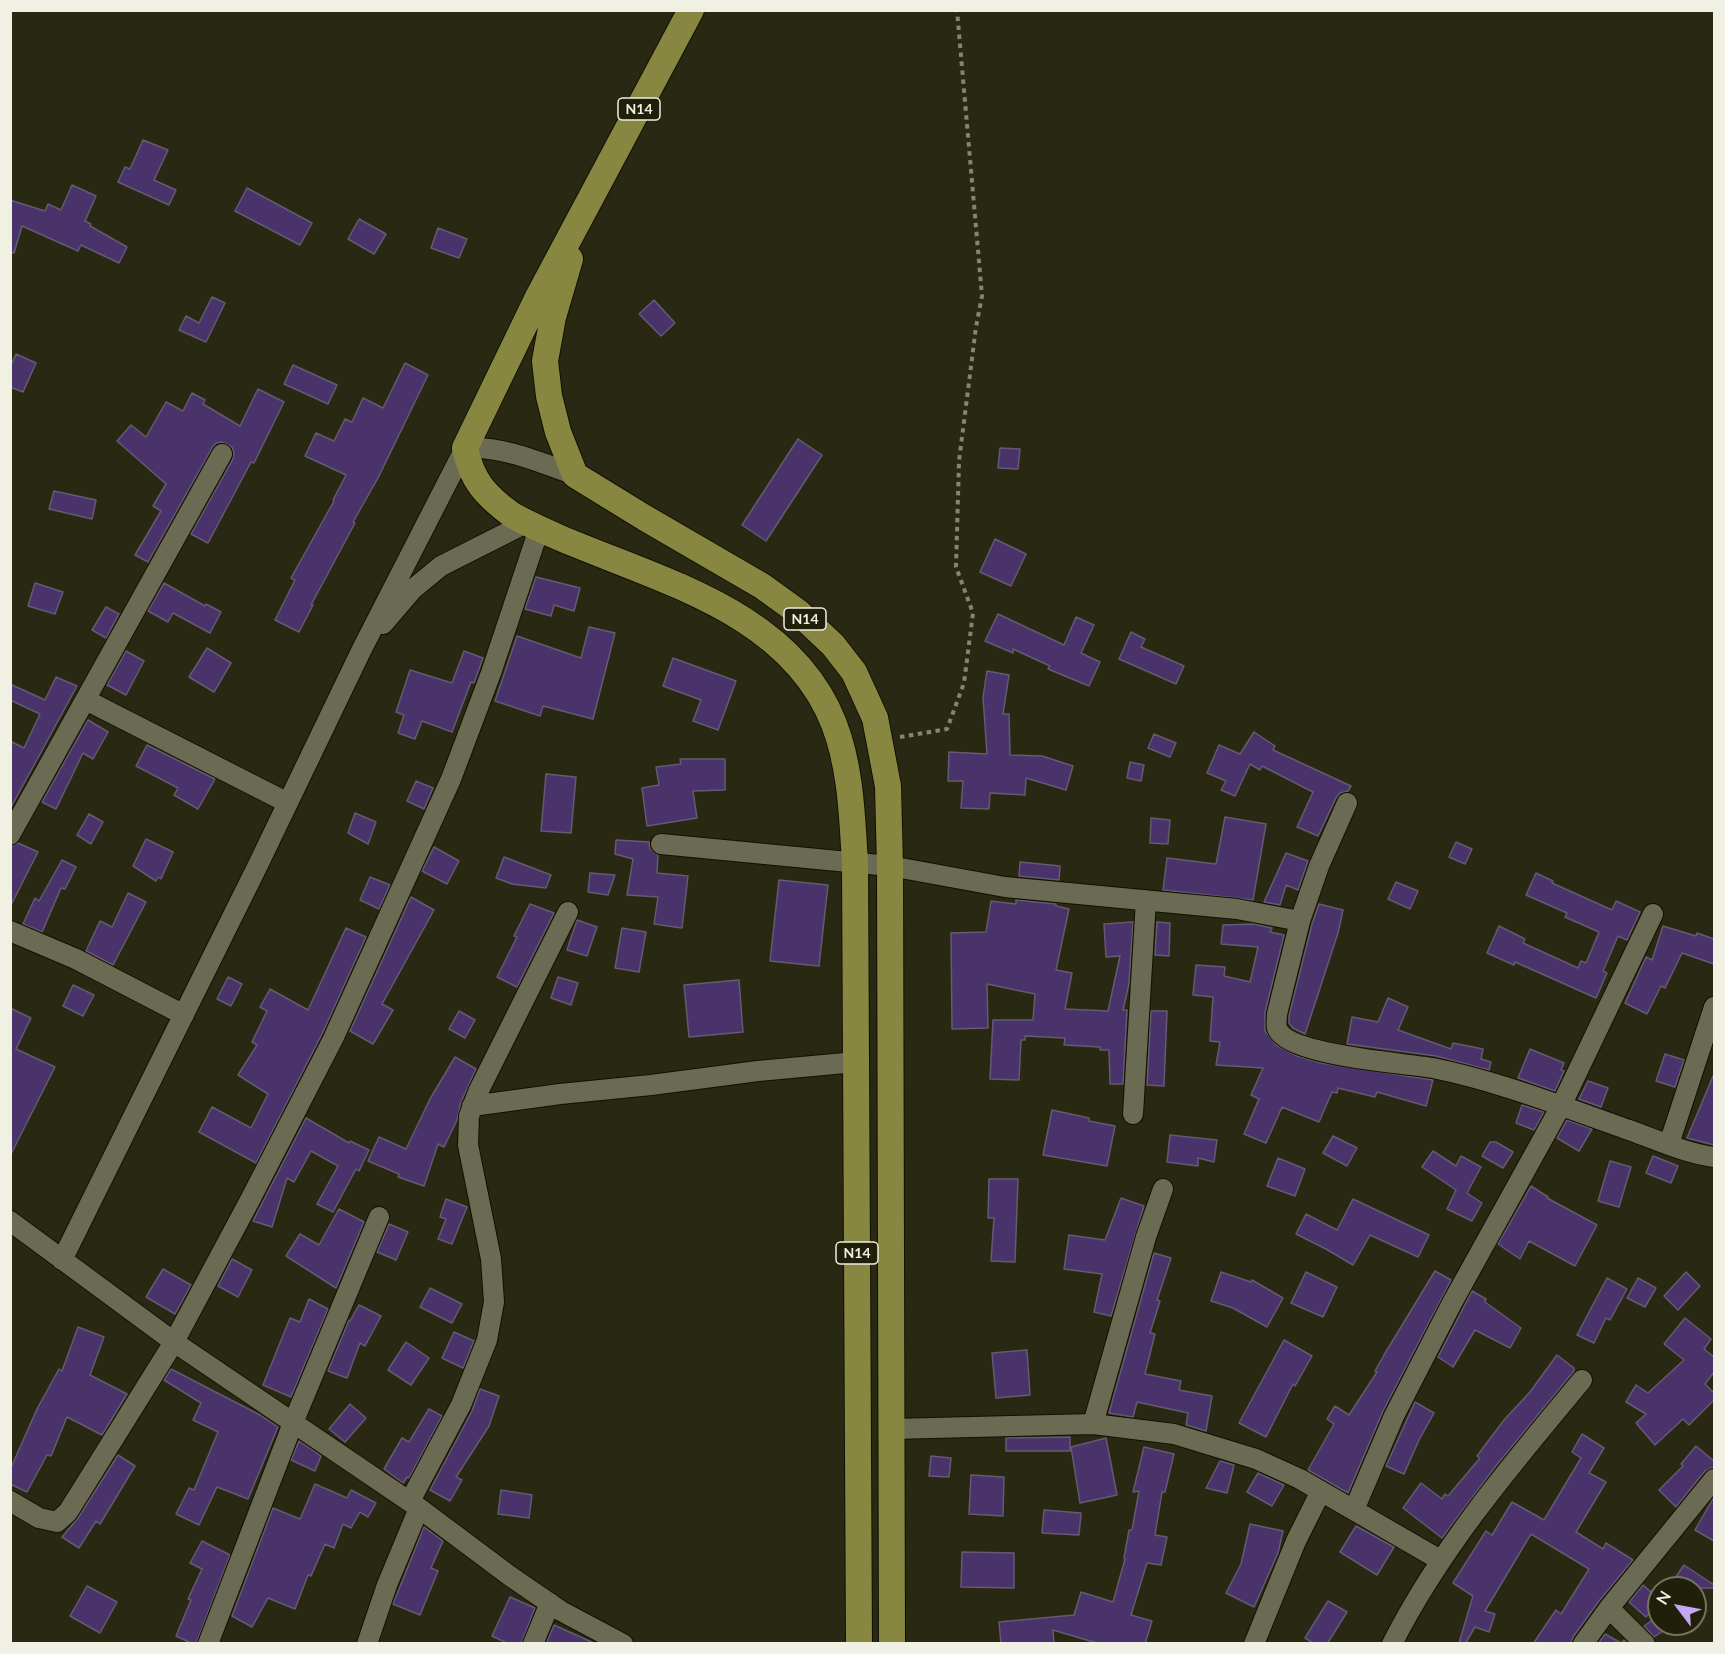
<!DOCTYPE html>
<html>
<head>
<meta charset="utf-8">
<style>
	body { margin:0 }
	#map { position:relative; width:1725px; height:1654px; overflow:hidden; background:#292913; font-family:Lato,sans-serif }
	canvas { display:block }
	.frame { position:absolute; inset:0; border:12px solid #f0f0e3; pointer-events:none }
	.north { position:absolute; left:1647px; top:1576px; width:60px; height:60px; box-sizing:border-box; background:#1f1f0a; border:2px solid #737361; border-radius:50%; rotate:302deg; font-size:16px; font-weight:700; line-height:24px; text-align:center; color:#f0f0e3 }
	.north::after { content:''; display:block; margin:auto; width:21px; height:27px; background:#c3a7f2; clip-path:polygon(50% 0,100% 100%,50% 72%,0 100%) }
</style>
</head>
<body>
<div id="map">
<canvas width="1725" height="1654"></canvas>
<div class="frame"></div>
<div class="north">N</div>
</div>
<script>
const g = document.querySelector('canvas').getContext('2d');
g.lineJoin = 'round';
function paint(path, color) {
  g.fillStyle = color;
  g.fill(path, 'evenodd');
}
function trace(path, color, width, dash) {
  g.strokeStyle = color;
  g.lineWidth = width;
  g.lineCap = dash ? 'butt' : 'round';
  g.setLineDash(dash || []);
  g.stroke(path);
}
function label(font, color, halo, rows, align = 'center') {
  g.font = font + ' Lato,sans-serif';
  g.lineWidth = 4.5;
  g.setLineDash([]);
  g.textBaseline = 'middle';
  g.strokeStyle = halo;
  g.fillStyle = color;
  for (const [text, x, y, turn = 0] of rows) {
    g.save();
    g.translate(x, y);
    g.rotate((+turn || 0) * Math.PI / 180);
    g.textAlign = isNaN(turn) ? turn : align;
    if (halo) g.strokeText(text, 0, 0);
    g.fillText(text, 0, 0);
    g.restore();
  }
}
const building = new Path2D(`
	M143 140 168 150 154 180 176 190 169 205 118 182 125 167 130 169Z
	M72 185 96 196 85 221 91 224 90 226 127 247 119 263 81 245 78 251 22 226 14 253 10 252V200L45 211 48 204 61 210Z
	M247 188 312 223 300 245 235 211Z
	M359 219 386 234 374 254 348 239Z
	M438 228 467 239 459 258 431 248Z
	M212 297 225 303 206 342 179 330 186 316 199 323Z
	M654 300 675 323 661 336 639 314Z
	M16 354 36 363 23 392 10 387V367Z
	M405 363 428 375 378 478 353 522 355 523 311 605H313L299 632 275 620 295 580 291 578 334 501 333 500 346 475 305 456 316 433 334 441 345 419 352 422 363 398 383 408Z
	M293 365 337 385 328 404 284 384Z
	M258 389 284 402 254 463 251 462 208 543 191 534 233 459 234 453 232 447 222 442 216 443 212 448 148 562 135 555 161 511 153 506 166 484 117 441 131 425 146 437 166 402 183 411 192 393 205 400 203 404 240 426Z
	M798 439 822 455 766 541 742 525Z
	M1000 448 1020 449 1018 469 998 468Z
	M54 491 96 500 92 519 49 509Z
	M995 539 1026 554 1011 586 980 572Z
	M536 577 580 588 574 611 554 605 551 616 525 609Z
	M35 583 63 592 55 614 28 606Z
	M164 583 205 606 206 604 221 612 210 633 173 613 168 622 148 611Z
	M106 607 119 614 106 638 92 630Z
	M998 614 1064 645 1076 617 1094 625 1081 653 1100 662 1089 686 1048 669 1050 666 1013 649V653L985 641Z
	M589 627 615 633 593 719 543 706 540 716 495 701 517 636 581 658Z
	M1131 632 1145 639 1141 647 1184 666 1176 684 1119 659Z
	M207 648 231 663 214 692 189 677Z
	M126 651 144 661 126 695 107 685Z
	M464 651 483 658 474 683 471 682 452 732 422 721 415 739 398 733 404 715 396 712 410 670 452 683Z
	M673 658 736 681 718 730 693 721 701 700 663 686Z
	M987 671 1009 675 1003 714H1009L1010 755 1042 756 1073 766 1066 790 1026 778 1025 795 990 793 989 809 961 808 963 781H948L949 752 987 754 983 697Z
	M56 677 77 686 10 809V741L24 748 40 714 10 700V684L45 700Z
	M88 720 108 732 93 759 83 753 56 809 42 802Z
	M1254 732 1275 746 1273 750 1351 786 1348 791 1340 793 1336 798 1318 836 1297 827 1313 792 1262 766 1260 770 1250 764 1235 796 1221 790 1226 781 1207 773 1219 745 1240 754Z
	M1154 734 1176 743 1170 757 1148 748Z
	M147 745 215 779 198 809 174 795 178 788 136 766Z
	M680 759H725V790L693 791 697 818 647 826 642 788 659 785 656 767 681 764Z
	M1130 762 1144 765 1141 781 1127 778Z
	M546 774 576 777 571 833 541 831Z
	M416 781 433 788 424 809 407 801Z
	M355 813 376 822 368 844 348 833Z
	M89 814 103 822 91 844 77 835Z
	M1225 817 1266 824 1253 900 1163 890 1167 858 1216 864Z
	M1151 818 1170 820 1168 844 1150 843Z
	M146 839 173 852 161 879 158 877 156 881 133 866Z
	M616 840 649 842 650 849 658 855 657 873 688 876 682 928 654 924 658 897 627 895 633 859 615 854Z
	M1456 842 1472 849 1465 864 1449 857Z
	M18 843 38 852 10 907V847Z
	M434 847 459 861 447 884 422 871Z
	M1286 853 1308 861 1298 890 1286 885 1280 905 1264 902Z
	M504 857 551 875 546 888 512 884 496 878Z
	M62 860 76 867 65 889 61 888 42 932 23 924 35 898 39 901Z
	M1020 862 1060 866 1059 880 1019 876Z
	M590 873 615 875 608 895 588 892Z
	M1536 873 1553 881 1552 883 1612 910 1616 901 1640 912 1627 940 1618 936 1603 971 1607 973 1596 998 1515 962 1514 965 1487 953 1499 926 1525 939 1523 943 1578 968 1581 961 1586 963 1599 932 1565 917 1567 913 1526 895Z
	M370 877 390 885 379 909 360 900Z
	M779 880 828 885 819 966 770 961Z
	M1396 882 1418 891 1410 909 1388 899Z
	M128 893 146 902 113 965 86 951 100 921 112 927Z
	M411 897 434 910 382 1004 393 1010 373 1044 350 1031Z
	M1016 900 1056 904V906L1069 909 1056 970 1072 973 1065 1009 1108 1011 1120 956 1106 957 1104 924 1133 922 1129 984 1123 1010H1127L1123 1084H1110L1109 1050H1100V1047L1064 1045 1065 1038 1025 1036V1040H1021L1019 1080 990 1079 993 1020H1033L1035 994 987 984 988 1028 952 1029 951 933 986 932 991 901 1016 904Z
	M530 904 554 913 517 987 497 977 517 937 514 936Z
	M1319 904 1343 910 1338 933 1305 1034 1293 1028 1289 1023V1016L1312 924Z
	M577 920 597 927 587 956 567 950Z
	M1157 922 1170 923 1169 956 1155 955Z
	M1254 924 1272 928 1270 932 1284 935 1265 1013V1031L1276 1045 1297 1056 1321 1063 1433 1080 1426 1106 1377 1092 1375 1097 1338 1088 1337 1093 1332 1092 1319 1122 1282 1107 1266 1143 1244 1134 1259 1099 1251 1095 1263 1068 1216 1065 1220 1042 1210 1041 1213 997 1193 995 1196 965 1225 967 1224 976 1250 982 1258 947 1221 944 1223 925Z
	M1663 926 1696 936 1697 933 1714 939V964L1682 953 1665 988 1661 986 1647 1014 1625 1003 1646 957 1652 960Z
	M346 928 366 937 322 1034 256 1163 199 1132 212 1107 251 1128 268 1094 238 1075 257 1045 252 1042 267 1011 260 1007 270 989 308 1010Z
	M622 928 646 932 639 972 615 968Z
	M228 977 242 984 231 1006 217 999Z
	M558 977 578 983 571 1005 551 998Z
	M739 980 743 1032 689 1037 684 985Z
	M73 985 94 995 83 1016 63 1006Z
	M1388 998 1408 1007 1398 1030 1451 1049 1453 1043 1483 1049 1481 1059 1491 1062 1489 1070 1436 1056 1347 1044 1352 1017 1378 1022Z
	M10 1008 31 1018 16 1049 55 1067 10 1156Z
	M459 1011 475 1020 465 1038 449 1029Z
	M1151 1011H1167L1164 1086 1147 1085Z
	M1530 1049 1564 1063 1561 1070 1564 1071 1555 1091 1518 1078Z
	M1665 1054 1684 1060 1675 1087 1656 1081Z
	M455 1057 476 1069 461 1102 457 1120 444 1147 438 1144 424 1186 398 1177 399 1174 368 1161 379 1137 406 1149 430 1099Z
	M1714 1074V1145L1687 1138Z
	M1588 1081 1608 1088 1601 1107 1579 1099Z
	M1522 1105 1544 1112 1534 1130 1516 1123Z
	M1052 1110 1089 1118V1121L1115 1126 1107 1166 1043 1155Z
	M306 1118 349 1143 350 1141 369 1150 359 1171 356 1169 333 1212 317 1204 338 1166 311 1151 294 1182 287 1178 272 1227 253 1221Z
	M1567 1120 1592 1129 1579 1151 1557 1138Z
	M1170 1135 1217 1140 1214 1162 1198 1158V1166L1167 1162Z
	M1333 1136 1357 1148 1347 1166 1323 1153Z
	M1490 1142H1496L1513 1152 1503 1168 1482 1156Z
	M1433 1151 1456 1166 1461 1156 1481 1167 1467 1193 1482 1203 1472 1221 1447 1209 1456 1190 1422 1167Z
	M1653 1156 1678 1166 1671 1183 1646 1173Z
	M1278 1158 1305 1169 1295 1196 1267 1186Z
	M1610 1161 1631 1167 1619 1207 1598 1201Z
	M989 1179H1018L1015 1262 991 1261 994 1218H988Z
	M1531 1186 1548 1197 1547 1198 1597 1225 1575 1266 1529 1241 1520 1259 1498 1244Z
	M1121 1198 1144 1206 1111 1316 1094 1312 1102 1274 1064 1269 1069 1235 1105 1240Z
	M446 1199 467 1207 452 1244 438 1239 446 1219 440 1217Z
	M1353 1199 1429 1235 1418 1257 1370 1235 1353 1265 1326 1249 1296 1234 1306 1214 1337 1230Z
	M339 1209 364 1222 336 1288 286 1256 300 1234 319 1245Z
	M389 1224 408 1232 396 1260 377 1252Z
	M1154 1253 1171 1258 1157 1300 1160 1301 1150 1333 1155 1334 1145 1374 1181 1381 1179 1390 1212 1396 1206 1431 1186 1425 1188 1413 1137 1402 1133 1417 1109 1413Z
	M232 1259 252 1270 238 1297 218 1286Z
	M163 1269 191 1285 175 1314 146 1297Z
	M1435 1271 1451 1280 1383 1411 1348 1493 1308 1470 1334 1424 1327 1419 1335 1406 1349 1415 1377 1372 1375 1371 1384 1355Z
	M1221 1272 1251 1282 1252 1280 1283 1298 1267 1327 1233 1308 1211 1301Z
	M1306 1272 1337 1287 1323 1317 1291 1303Z
	M1686 1272 1700 1286 1678 1310 1664 1296Z
	M1607 1278 1627 1289 1610 1320 1606 1318 1594 1343 1577 1335Z
	M1638 1278 1656 1288 1645 1307 1627 1298Z
	M430 1288 462 1304 452 1323 420 1307Z
	M1472 1291 1486 1299 1485 1302 1521 1328 1510 1348 1475 1330 1453 1367 1438 1357Z
	M309 1299 328 1309 291 1397 263 1385 290 1318 300 1322Z
	M359 1305 381 1316 365 1346 360 1343 347 1378 328 1371 349 1320 350 1321Z
	M1685 1318 1711 1339 1704 1349 1714 1357V1372L1705 1384 1714 1393V1400L1689 1425 1683 1419 1655 1445 1636 1423 1646 1414 1626 1402 1636 1385 1648 1393 1684 1360 1664 1344Z
	M78 1327 104 1337 90 1375 127 1394 102 1435 67 1417 51 1456 47 1455 27 1492 10 1484V1470L37 1409 59 1369 62 1371Z
	M454 1332 474 1341 463 1368 442 1358Z
	M1284 1340 1312 1356 1295 1386 1293 1384 1266 1437 1239 1423Z
	M406 1342 429 1358 411 1385 388 1370Z
	M1027 1350 1030 1395 996 1398 992 1353Z
	M1557 1355 1574 1368V1371L1495 1467 1442 1538 1403 1508 1421 1483 1442 1499 1445 1494 1448 1496 1480 1458 1477 1456 1504 1420 1530 1392Z
	M171 1369 260 1415 278 1427 248 1499 217 1487 199 1525 176 1514 189 1488 194 1490 218 1432 193 1420 201 1403 164 1380Z
	M480 1389 499 1396 489 1426 456 1477 462 1480 450 1501 430 1490 472 1411Z
	M1415 1402 1434 1413 1419 1440 1404 1474 1386 1466Z
	M350 1404 366 1418 345 1442 329 1429Z
	M429 1409 442 1416 409 1478 407 1477 403 1483 384 1469 402 1438 409 1442Z
	M1582 1434 1604 1448 1589 1473 1606 1482 1576 1532 1603 1549 1606 1543 1633 1560 1599 1601 1573 1637 1571 1644H1533L1556 1610 1561 1614 1589 1569 1531 1534 1485 1611 1495 1614 1489 1632 1475 1627 1465 1644 1459 1643 1473 1596 1453 1583 1486 1531 1492 1535 1512 1502 1544 1520 1581 1458 1572 1452Z
	M1070 1437V1451H1006V1438Z
	M1106 1438 1117 1495 1080 1503 1071 1447Z
	M299 1441 321 1456 315 1471 291 1460Z
	M1696 1446 1714 1461V1467L1705 1471 1676 1507 1659 1490 1683 1466 1681 1464Z
	M1144 1447 1174 1454 1165 1492H1162L1155 1535 1167 1537 1161 1565 1147 1563 1131 1615 1152 1621 1145 1644H1100L1053 1630 1054 1644H1001L999 1622 1074 1615 1081 1592 1113 1602 1125 1559 1124 1558 1129 1530H1132L1139 1491 1133 1492Z
	M118 1455 135 1466 100 1524 96 1521 79 1548 62 1537 78 1518Z
	M931 1456 951 1458 949 1477 929 1476Z
	M1220 1461 1234 1465 1227 1493 1206 1488Z
	M1258 1473 1284 1485 1272 1506 1247 1492Z
	M971 1475 1004 1477 1003 1516 969 1514Z
	M315 1484 347 1498 351 1490 376 1503 368 1517 360 1512 351 1528 343 1524 334 1548 325 1544 311 1576 308 1575 295 1609 268 1598 252 1627 232 1616 273 1508 300 1519Z
	M501 1490 532 1495 529 1518 498 1514Z
	M1714 1497V1541L1695 1530Z
	M1044 1510 1081 1513 1079 1535 1042 1533Z
	M1250 1524 1283 1531 1278 1553 1254 1607 1226 1593 1241 1564Z
	M1356 1526 1394 1547 1377 1575 1340 1552Z
	M424 1527 443 1541 431 1568 438 1571 420 1615 393 1604Z
	M202 1541 230 1555 196 1644H193L176 1636 191 1600 188 1599 202 1569 190 1563Z
	M962 1552 1014 1553V1588L961 1587Z
	M1684 1565 1714 1585V1588H1684L1673 1581Z
	M1643 1585 1659 1599V1603L1646 1617 1629 1602Z
	M87 1586 117 1602 100 1633 70 1616Z
	M510 1597 535 1608 521 1644H509L492 1636Z
	M1328 1601 1347 1612 1327 1644H1315L1305 1638Z
	M1654 1619 1663 1631 1654 1637 1644 1626Z
	M554 1625 596 1644H546Z
	M1605 1634 1621 1643 1624 1640 1628 1644H1598Z`);
const path = new Path2D(`
	M900 737 947 729 964 683 973 613 956 567 959 461 976 327 982 296 957 10`);
const minor = new Path2D(`
	M383 624 413 589 441 566 526 523
	M86 700 288 803
	M1347 803 1319 866 1300 921 1277 1014C1277 1018 1276 1025 1277 1028 1287 1056 1405 1063 1433 1068 1502 1082 1566 1108 1632 1131 1659 1141 1686 1153 1714 1157
	M10 835 222 454
	M661 844 890 866 1005 887 1237 909 1300 921
	M10 931 76 959 184 1015
	M472 1106 560 1094 651 1085 758 1071 856 1062
	M1133 1114 1146 900
	M1669 1144 1714 1007
	M10 1221 174 1342 419 1508 510 1576 561 1611 623 1644
	M62 1260 257 867 362 649 465 448C503 446 539 462 575 475
	M1093 1424 1146 1237 1163 1189
	M892 1429 1093 1424 1174 1434 1256 1459 1300 1479 1440 1560
	M10 1501 39 1518 57 1522 68 1512 174 1342 250 1200 333 1039 451 779 491 673 539 529
	M410 1501 461 1405 487 1340 494 1302 491 1259 468 1145 469 1116 478 1092 568 912
	M1354 1510 1394 1416 1452 1303 1561 1106 1653 914
	M1609 1608 1645 1644
	M208 1644 293 1423 379 1217
	M367 1644 387 1585 419 1508
	M533 1644 550 1603
	M1254 1644 1296 1541 1321 1491
	M1392 1644C1441 1547 1513 1463 1582 1380
	M1583 1644 1609 1608 1714 1479`);
const major = new Path2D(`
	M691 10 539 295 465 448C472 481 485 495 512 515 620 574 784 595 834 724 851 768 852 816 855 863L859 1644
	M570 259 553 317 545 361 549 396 558 432 575 475 645 518 762 586 798 612 833 645 854 672 875 718 888 786 890 866 892 1644`);
const shields = [
	[639,109,42],
	[805,619,42],
	[857,1253,42]
];
const shieldNames = [
	["N14",639,109],
	["N14",805,619],
	["N14",857,1253]
];
paint(building, '#4a336a');
trace(building, '#635b71', 1.5);
trace(minor, '#121100', 22);
trace(major, '#121100', 28);
trace(path, '#858573', 4, [4.5, 4.5]);
trace(minor, '#6b6b53', 20);
trace(major, '#888742', 26);
for (const [x, y, w] of shields) {
  const box = new Path2D();
  box.roundRect(x - w / 2, y - 11, w, 22, 4.5);
  g.fillStyle = '#1f1f0a';
  g.fill(box);
  trace(box, '#f0f0e3', 1.5);
}
label('bold 14px', '#f0f0e3', null, shieldNames);
</script>
</body>
</html>
